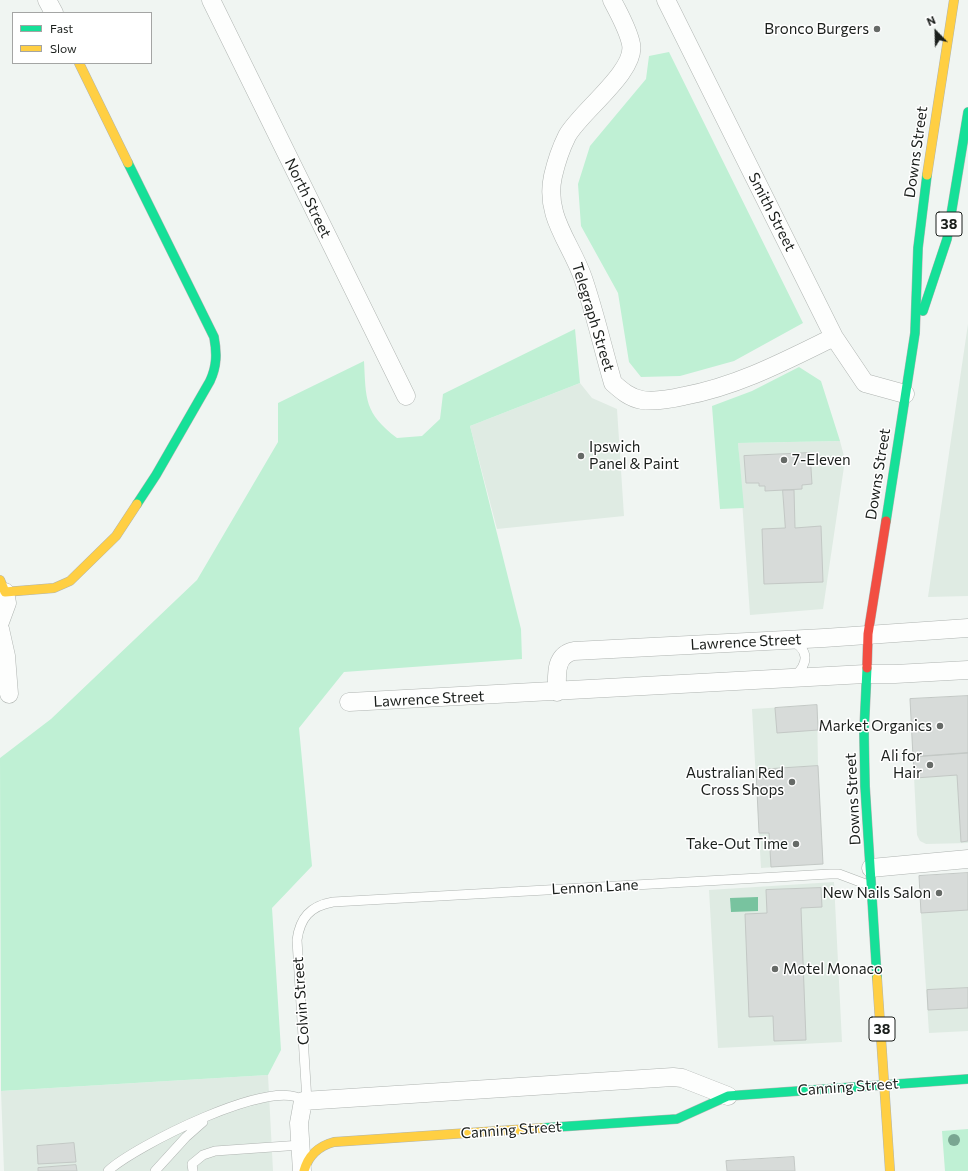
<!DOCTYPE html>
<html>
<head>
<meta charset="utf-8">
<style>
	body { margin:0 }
	#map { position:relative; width:968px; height:1171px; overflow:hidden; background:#f0f5f2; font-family:Commissioner,sans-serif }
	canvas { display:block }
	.legend { position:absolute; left:12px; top:12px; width:140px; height:52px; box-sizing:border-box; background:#fff; border:1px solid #a4a5a4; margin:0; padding:5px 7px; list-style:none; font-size:12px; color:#1b1f1c }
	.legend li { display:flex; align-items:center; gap:8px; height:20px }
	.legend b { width:20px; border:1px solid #a4a5a4 }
	.north { position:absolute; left:916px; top:12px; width:40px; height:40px; -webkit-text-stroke:3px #fff; paint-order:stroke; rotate:337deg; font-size:11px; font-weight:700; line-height:16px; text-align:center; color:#1b1f1c }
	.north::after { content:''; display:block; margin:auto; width:14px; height:18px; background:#1b1f1c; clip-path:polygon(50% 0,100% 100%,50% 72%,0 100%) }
</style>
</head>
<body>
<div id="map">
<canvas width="968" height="1171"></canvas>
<ul class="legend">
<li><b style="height:5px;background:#16e098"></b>Fast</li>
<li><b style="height:5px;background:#ffcf43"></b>Slow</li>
</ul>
<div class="north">N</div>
</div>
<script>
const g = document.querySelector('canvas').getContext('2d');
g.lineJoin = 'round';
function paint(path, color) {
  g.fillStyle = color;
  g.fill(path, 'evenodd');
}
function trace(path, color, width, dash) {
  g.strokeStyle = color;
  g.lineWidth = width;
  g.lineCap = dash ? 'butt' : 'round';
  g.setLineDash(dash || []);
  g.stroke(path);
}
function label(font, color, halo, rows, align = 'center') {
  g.font = font + ' Commissioner,sans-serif';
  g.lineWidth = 3;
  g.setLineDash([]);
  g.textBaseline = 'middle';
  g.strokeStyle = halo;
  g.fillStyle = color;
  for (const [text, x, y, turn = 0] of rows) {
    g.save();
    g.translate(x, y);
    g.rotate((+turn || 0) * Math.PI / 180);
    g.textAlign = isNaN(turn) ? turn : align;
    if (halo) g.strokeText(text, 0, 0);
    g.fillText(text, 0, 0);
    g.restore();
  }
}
const built = new Path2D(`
	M968 324V596L928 597 953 426Z
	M580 383 592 398 617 409 624 516 497 529 470 426Z
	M840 441 845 460 823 609 750 615 738 443Z
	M968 696V843L926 844 920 841 917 835 910 699Z
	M817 705 818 766 823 864 761 868 752 709Z
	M968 873V1031L929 1033 921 913Z
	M834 882 842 1042 718 1048 709 890Z
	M268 1075 273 1171H4L1 1091Z`);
const green = new Path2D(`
	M669 52 803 323 734 361 680 376 641 377 629 362 618 293 581 226 578 184 590 146 646 79 649 56Z
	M575 329 580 383 470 426 521 629 522 659 344 672 299 728 312 866 272 908 281 1050 268 1075 1 1091 0 758 51 719 197 580 278 442V403L364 361C366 399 364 413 397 438L422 436 440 419 443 394Z
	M799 367 821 381 840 441 738 443 744 508 720 509 712 406 752 391Z
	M968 1129V1171H945L942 1131Z`);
const water = new Path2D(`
	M758 897V911L731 912 730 898Z`);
const building = new Path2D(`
	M810 453 812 484 802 485V489L765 491V486H759V483H746L744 456Z
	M783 490H794L795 528 821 526 823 582 764 584 762 529 785 528Z
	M968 696V753L913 757 910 699Z
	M817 705 818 730 777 733 775 708Z
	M968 753V841L961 842 957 775 915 778 913 757Z
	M818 766 823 864 771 867 769 833H759L756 770Z
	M968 873V910L921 913 919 876Z
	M821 888 822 907 801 908 806 1040 774 1041 773 1016 749 1017 745 914 767 913 766 890Z
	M968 988V1008L928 1010 927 990Z
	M74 1143 76 1162 38 1164 37 1146Z
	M794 1157 795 1171H727L726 1161Z
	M76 1165 77 1171H38V1168Z`);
const lane = new Path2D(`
	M791 640C809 650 809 663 795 676
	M307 1101 297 940C300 918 310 906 333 902L830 874H839L871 886
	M108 1171C133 1147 275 1075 303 1101
	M155 1171 186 1137 203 1122
	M193 1171 192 1164 203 1155 215 1151 301 1145`);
const street = new Path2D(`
	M47 0 54 13
	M211 0 406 396
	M612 0C619 14 628 29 631 44 637 71 580 112 567 136 561 148 556 163 553 176 544 216 571 243 583 278 595 313 603 349 613 383 622 391 630 398 642 400 655 402 671 399 684 396 738 386 785 361 834 337
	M666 0 834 337 865 383 905 394
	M0 622 7 603 5 592
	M0 629 6 656 9 694
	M557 692C557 676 554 655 574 651L824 638 968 628
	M349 702 865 674H895L968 670
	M871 868 968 859
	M302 1171 299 1123 303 1101 673 1077 682 1078 728 1096`);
const fast = new Path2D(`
	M128 163 214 337C217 353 217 366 210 381L156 475 137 504
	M923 311 947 239 968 112
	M886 521 915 333 918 248 927 175
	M867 668 864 732 865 786 877 978
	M542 1128 677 1119 728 1096 968 1079`);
const slow = new Path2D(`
	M79 63 128 163
	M927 175 954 0
	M0 580 5 592 54 588 70 581 116 536 137 504
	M877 978 890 1171
	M304 1171C308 1156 319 1146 334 1142L542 1128`);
const jam = new Path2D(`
	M867 668 868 634 886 521`);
const trees = [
	[954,1140]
];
const markers = [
	[877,29,4,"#666a67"],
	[581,456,4,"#666a67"],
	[784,460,4,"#666a67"],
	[940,726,4,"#666a67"],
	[930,765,4,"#666a67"],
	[792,782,4,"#666a67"],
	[796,844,4,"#666a67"],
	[939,893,4,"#666a67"],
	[775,969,4,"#666a67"]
];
const shields = [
	[949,224,26],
	[882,1029,26]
];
const shieldNames = [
	["38",949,224],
	["38",882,1029]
];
const poiNames = [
	["Bronco Burgers",869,29],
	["Ipswich",589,447,"left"],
	["Panel & Paint",589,464,"left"],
	["7-Eleven",792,460,"left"],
	["Market Organics",932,726],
	["Ali for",922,756],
	["Hair",922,773],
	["Australian Red",784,773],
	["Cross Shops",784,790],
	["Take-Out Time",788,844],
	["New Nails Salon",931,893],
	["Motel Monaco",783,969,"left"]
];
const streetNames = [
	["Downs Street",916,152,-82],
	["North Street",308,198,64],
	["Smith Street",772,212,63],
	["Telegraph Street",593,317,73],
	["Downs Street",878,474,-81],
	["Lawrence Street",746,642,-3],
	["Lawrence Street",429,699,-3],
	["Downs Street",853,799,-93],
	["Lennon Lane",595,887,-3],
	["Colvin Street",301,1001,-94],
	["Canning Street",848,1087,-4],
	["Canning Street",511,1130,-4]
];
paint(built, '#dfebe3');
paint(green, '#bff0d4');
paint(water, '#78c39f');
paint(building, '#d7dbd9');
trace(building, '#c3c8c5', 1);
trace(lane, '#afb4b1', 10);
trace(street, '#afb4b1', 19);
trace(fast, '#afb4b1', 10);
trace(slow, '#afb4b1', 10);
trace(jam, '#afb4b1', 10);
trace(lane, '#fdfefd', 9);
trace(street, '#fdfefd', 18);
trace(fast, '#16e098', 9);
trace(slow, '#ffcf43', 9);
trace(jam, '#f24e42', 9);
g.fillStyle = '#7aa692';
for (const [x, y] of trees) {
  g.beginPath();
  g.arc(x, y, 6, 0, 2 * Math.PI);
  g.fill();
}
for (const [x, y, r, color] of markers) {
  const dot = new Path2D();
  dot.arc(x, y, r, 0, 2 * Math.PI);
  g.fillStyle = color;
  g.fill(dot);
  trace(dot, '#fff', 1.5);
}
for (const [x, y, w] of shields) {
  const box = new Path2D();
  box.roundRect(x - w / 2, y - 12, w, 24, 3);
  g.fillStyle = '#fff';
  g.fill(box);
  trace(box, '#1b1f1c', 1);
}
label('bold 14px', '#1b1f1c', null, shieldNames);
label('15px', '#1b1f1c', '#fff', poiNames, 'right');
label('15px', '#1b1f1c', '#fff', streetNames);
</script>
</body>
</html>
